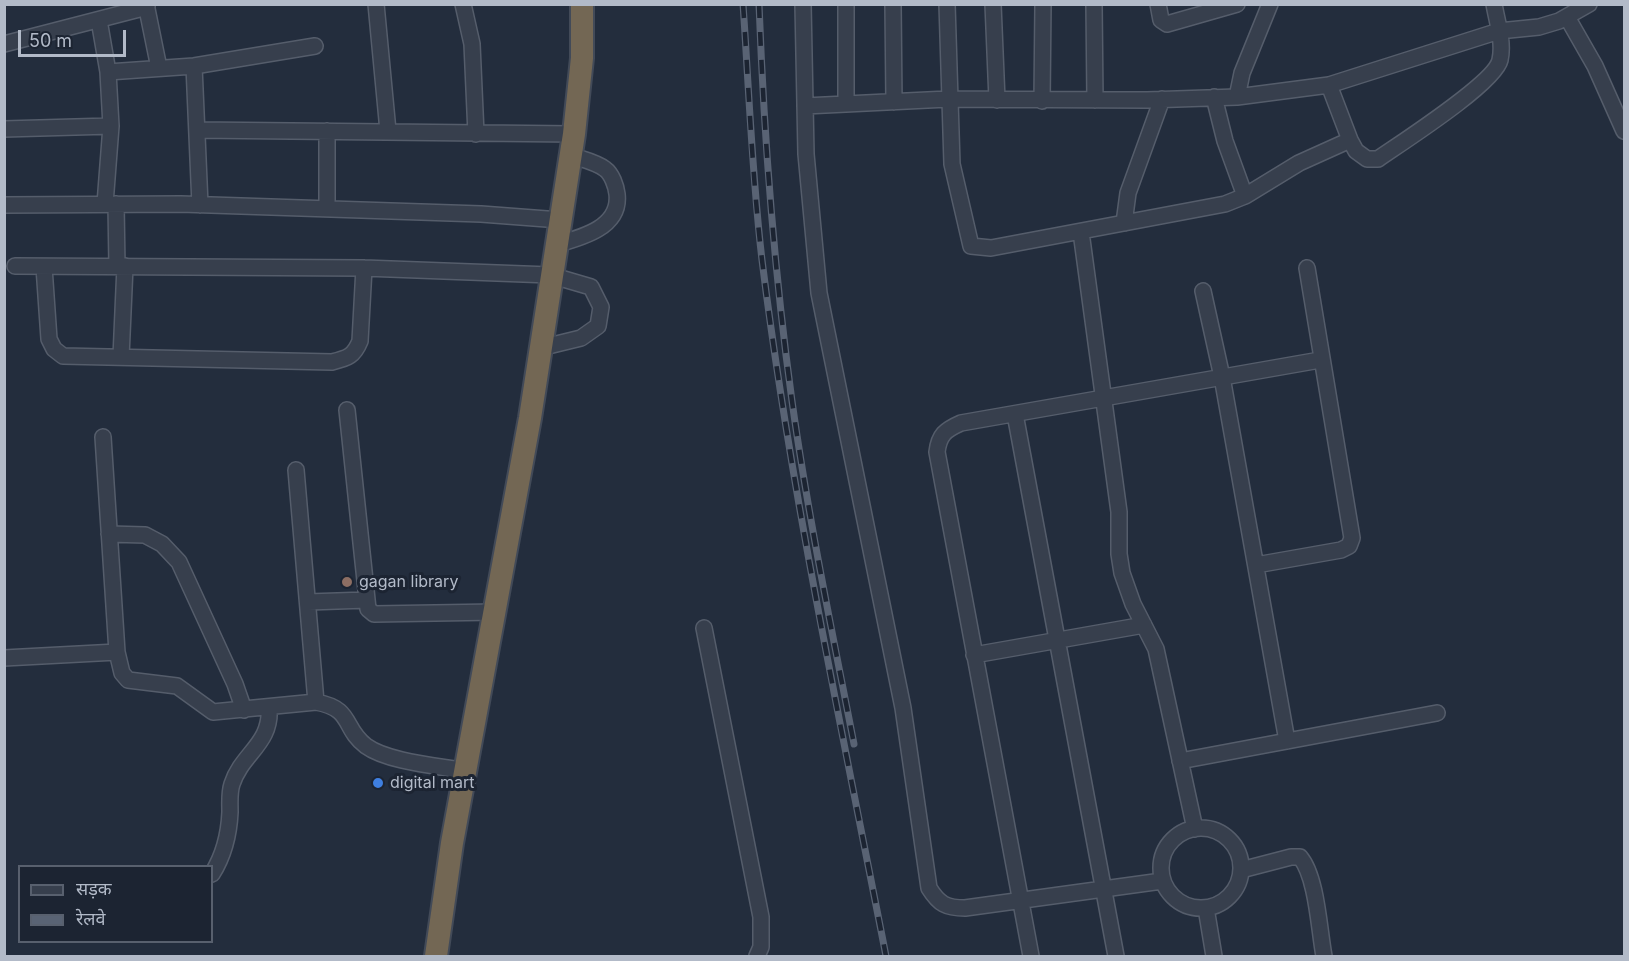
<!DOCTYPE html>
<html>
<head>
<meta charset="utf-8">
<style>
	body { margin:0 }
	#map { position:relative; width:1629px; height:961px; overflow:hidden; background:#232d3d; font-family:Inter,"Noto Sans Devanagari",sans-serif }
	canvas { display:block }
	.frame { position:absolute; inset:0; border:6px solid #b2bac8; pointer-events:none }
	.legend { position:absolute; left:18px; top:865px; width:195px; height:78px; box-sizing:border-box; background:#1c2432; border:2px solid #58606e; margin:0; padding:8px 10px; list-style:none; font-size:18px; color:#b2bac8 }
	.legend li { display:flex; align-items:center; gap:12px; height:30px }
	.legend b { width:30px; border:2px solid #58606e }
	.scale { position:absolute; left:18px; top:30px; width:108px; height:27px; box-sizing:border-box; border:3px solid #b2bac8; border-top:0; padding-left:8px; font-size:18px; line-height:21px; white-space:nowrap; color:#b2bac8; -webkit-text-stroke:4px #1c2432; paint-order:stroke }
</style>
</head>
<body>
<div id="map">
<canvas width="1629" height="961"></canvas>
<div class="frame"></div>
<ul class="legend">
<li><b style="height:8px;background:#373f4d"></b>सड़क</li>
<li><b style="height:8px;background:#596374"></b>रेलवे</li>
</ul>
<div class="scale">50 m</div>
</div>
<script>
const g = document.querySelector('canvas').getContext('2d');
g.lineJoin = 'round';
function trace(path, color, width, dash) {
  g.strokeStyle = color;
  g.lineWidth = width;
  g.lineCap = dash ? 'butt' : 'round';
  g.setLineDash(dash || []);
  g.stroke(path);
}
function label(font, color, halo, rows, align = 'center') {
  g.font = font + ' Inter,sans-serif';
  g.lineWidth = 6;
  g.setLineDash([]);
  g.textBaseline = 'middle';
  g.strokeStyle = halo;
  g.fillStyle = color;
  for (const [text, x, y, turn = 0] of rows) {
    g.save();
    g.translate(x, y);
    g.rotate((+turn || 0) * Math.PI / 180);
    g.textAlign = isNaN(turn) ? turn : align;
    if (halo) g.strokeText(text, 0, 0);
    g.fillText(text, 0, 0);
    g.restore();
  }
}
const minor = new Path2D(`
	M146 4 159 68
	M376 4 388 131
	M463 4 472 44 476 134
	M803 4 806 154 819 293 903 708 929 888C939 904 946 908 965 908L1162 881
	M846 4V104
	M893 4 894 102
	M947 4 952 164 971 246 991 248 1225 204 1245 196 1299 163 1350 140
	M993 4 997 100
	M1094 4 1095 100
	M1158 4 1161 20 1167 24 1237 4
	M1567 17 1595 66 1624 131
	M99 20 108 72 111 126 105 204
	M4 44 147 7
	M194 66 200 205
	M108 72 194 66 315 46
	M1329 85 1350 140 1356 151 1367 159H1378C1401 143 1495 83 1500 60 1504 42 1497 22 1494 4
	M1214 97 1225 141 1245 196
	M1237 97 1242 73 1270 4
	M1042 101 1043 4
	M805 106 948 99 1147 100 1237 97 1329 85 1499 31 1539 27 1559 21 1589 4
	M4 129 111 126
	M197 130 574 134
	M116 204 117 267
	M4 205 181 204 481 214 560 220
	M327 209V131
	M1124 223 1128 193 1162 99
	M1081 232 1119 512V554L1122 573 1133 604 1156 649 1195 829
	M555 245C580 238 621 228 617 194 616 186 612 174 605 169 596 162 581 159 570 155
	M15 266 364 268 550 275 591 287 601 307 598 326 581 338 540 348
	M44 267 49 339 54 349 63 356 332 362C348 358 354 356 360 341L364 268
	M1203 291 1222 377 1287 741
	M121 357 125 266
	M347 410 368 609 374 614 496 612
	M1015 414 1116 956
	M103 437 117 652 122 673 128 680 177 686 213 712 316 702C354 709 342 728 366 746 388 762 439 766 466 771
	M296 470 316 702
	M109 534 145 535 162 544 179 562 235 684 244 710
	M1256 565 1341 550 1349 546 1352 538 1307 268
	M308 602 367 600
	M704 628 761 917V947L757 956
	M974 655 1144 625
	M4 658 117 652
	M1180 761 1437 713
	M1161 868a40 40 0 1 1 80 0a40 40 0 1 1-80 0Z
	M1241 870 1291 857H1300C1317 877 1319 930 1324 956
	M212 874C224 855 229 835 230 812 230 803 229 793 232 784 242 753 272 744 269 707
	M1206 908 1214 956
	M1031 956 937 452C939 435 945 430 961 423L1320 360`);
const highway = new Path2D(`
	M436 956 452 843 530 418 574 134 582 58V4`);
const rail = new Path2D(`
	M743 4C749 90 752 176 762 260 791 494 841 725 886 956
	M759 4C764 137 774 270 792 401 808 516 832 631 854 744`);
const markers = [
	[347,582,6,"#8d6e63"],
	[378,783,6,"#3f7fe0"]
];
const poiNames = [
	["gagan library",359,582],
	["digital mart",390,783]
];
trace(minor, '#555d6b', 18);
trace(highway, '#424a58', 26);
trace(minor, '#373f4d', 15);
trace(highway, '#736754', 22);
trace(rail, '#596374', 7);
trace(rail, '#1c2432', 4.5, [14]);
for (const [x, y, r, color] of markers) {
  const dot = new Path2D();
  dot.arc(x, y, r, 0, 2 * Math.PI);
  g.fillStyle = color;
  g.fill(dot);
  trace(dot, '#1c2432', 2);
}
label('16px', '#b2bac8', '#1c2432', poiNames, 'left');
</script>
</body>
</html>
